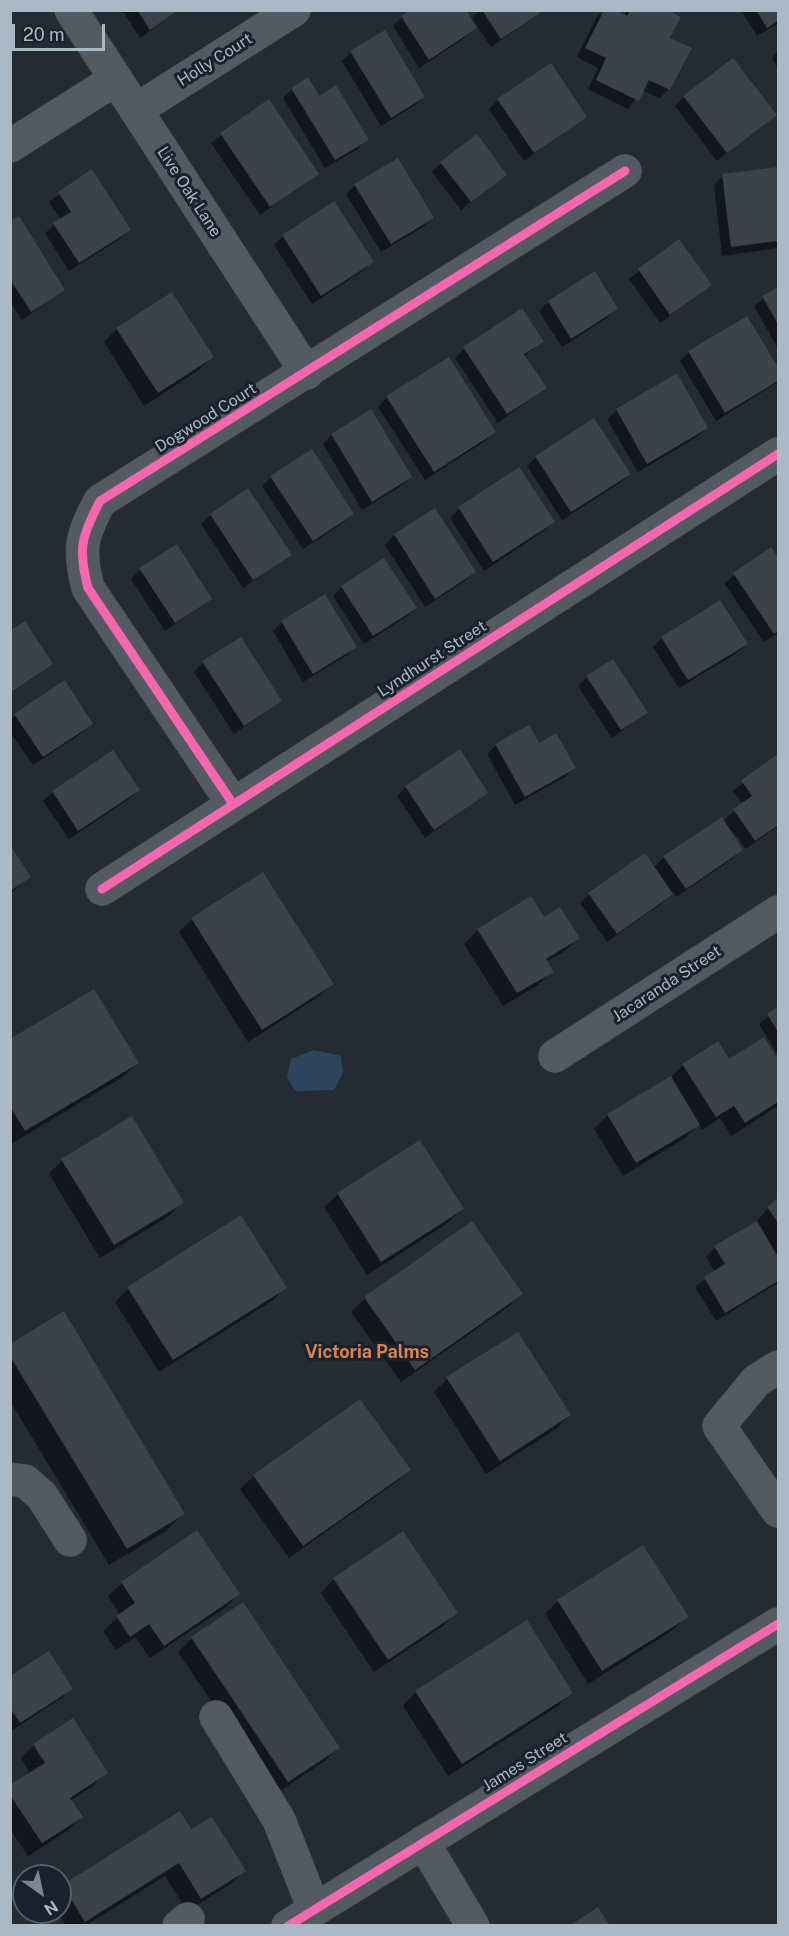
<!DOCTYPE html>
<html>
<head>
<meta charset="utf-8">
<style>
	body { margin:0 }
	#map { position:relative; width:789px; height:1936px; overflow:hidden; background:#242b33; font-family:"Public Sans",sans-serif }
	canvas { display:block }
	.frame { position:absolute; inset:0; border:12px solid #abb8c6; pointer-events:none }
	.north { position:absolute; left:12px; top:1864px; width:60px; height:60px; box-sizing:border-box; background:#17222d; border:2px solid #525e6a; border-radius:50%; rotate:147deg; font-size:16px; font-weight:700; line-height:24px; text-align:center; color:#abb8c6 }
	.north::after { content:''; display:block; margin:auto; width:21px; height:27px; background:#7c8793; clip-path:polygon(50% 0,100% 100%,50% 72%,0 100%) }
	.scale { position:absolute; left:12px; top:24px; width:93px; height:27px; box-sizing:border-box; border:3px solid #abb8c6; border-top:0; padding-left:8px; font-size:18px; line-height:21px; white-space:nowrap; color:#abb8c6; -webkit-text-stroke:4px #17222d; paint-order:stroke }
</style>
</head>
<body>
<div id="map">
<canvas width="789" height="1936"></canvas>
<div class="frame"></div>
<div class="north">N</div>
<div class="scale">20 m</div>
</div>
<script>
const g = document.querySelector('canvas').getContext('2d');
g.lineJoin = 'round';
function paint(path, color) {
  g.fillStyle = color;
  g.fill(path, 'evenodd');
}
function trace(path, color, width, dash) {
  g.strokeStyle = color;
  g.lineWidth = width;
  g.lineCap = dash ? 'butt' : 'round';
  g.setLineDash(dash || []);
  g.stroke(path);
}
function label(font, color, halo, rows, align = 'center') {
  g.font = font + ' "Public Sans",sans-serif';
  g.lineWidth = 6;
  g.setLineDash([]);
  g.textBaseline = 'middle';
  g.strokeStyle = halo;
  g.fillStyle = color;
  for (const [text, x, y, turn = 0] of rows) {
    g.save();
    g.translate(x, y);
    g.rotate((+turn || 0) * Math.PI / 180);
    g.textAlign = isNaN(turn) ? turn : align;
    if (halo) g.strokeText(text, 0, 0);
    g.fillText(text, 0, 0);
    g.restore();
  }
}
const water = new Path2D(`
	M314 1050 341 1056 343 1073 334 1090 296 1091 287 1078 291 1059Z`);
const shadow = new Path2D(`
	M122 10H180L140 38Z
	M480 10H545L491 47 472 18Z
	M604 10H612L624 16 627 10H665L669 89 660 98 642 90 628 109 588 89 598 68 577 57 597 17Z
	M741 10H778V24L757 36Z
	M402 17 475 28 466 37 419 68 393 26Z
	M778 51V69L772 58Z
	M351 52 424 97 414 106 381 126 342 61Z
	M292 89 318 98 367 140 358 149 325 168 283 98Z
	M684 97 775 114 717 161 675 106Z
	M498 100 585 117 524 161 489 109Z
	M269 101 318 173 260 215 211 143Z
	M441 163 505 175 461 210 432 172Z
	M778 169V248L722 256 714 185 723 175Z
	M92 171 130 230 120 239 69 271 45 233 61 220 49 202Z
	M355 185 432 218 423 227 381 252 346 194Z
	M10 223 63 290 22 320 10 302Z
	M283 236 372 262 363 271 312 304 274 245Z
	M679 241 710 285 660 323 629 279Z
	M594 273 616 309 607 318 562 347 539 311 549 302Z
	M778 289V349L754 306Z
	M521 310 542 341 524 357 545 388 498 423 455 358 464 349Z
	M747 318 778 370V382L716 421 680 361 689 352Z
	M117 329 212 357 199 370 144 406 104 342Z
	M676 375 706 428 697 437 638 472 607 419 617 410Z
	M387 397 494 432 485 441 425 480 378 407Z
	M332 435 411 477 401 486 362 510 323 444Z
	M536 457 629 474 620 483 562 520 527 466Z
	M519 469 553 522 544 531 484 571 450 518 459 508Z
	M271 477 352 514 343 523 303 549 262 486Z
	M435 510 474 572 465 581 425 607 385 545 394 535Z
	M211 515 290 554 243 588 201 524Z
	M771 549 778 560V633L764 642 724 583Z
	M140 570 210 599 165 631 131 579Z
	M342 587 415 608 406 617 364 644 333 596Z
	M282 622 355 647 346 656 303 682 273 631Z
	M10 633 51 664 10 694Z
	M662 638 746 644 737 653 679 688 653 647Z
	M203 663 280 701 234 734 194 672Z
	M587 677 646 713 612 738 578 686Z
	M15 715 92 723 82 733 33 765 10 732V719Z
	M496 745H539L574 768 565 777 515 805 487 754Z
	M778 756V826L746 849 733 832 731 833 741 850 732 859 676 897 673 892 662 903 607 942 580 903 589 894 653 868 664 857 723 821 743 804 733 791Z
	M406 787 486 793 425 838 397 796Z
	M138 790 129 799 69 839 43 801 53 792Z
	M10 848 29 877 10 894Z
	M531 898 544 919 578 937 565 951 546 962 552 971 538 985 503 1006 464 944 478 930Z
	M192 919 332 984 318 997 248 1042 179 932Z
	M778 1008V1055L759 1024Z
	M764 1039 778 1062V1106L731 1136 720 1118 702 1130 699 1124 685 1138 623 1176 594 1129 608 1115 671 1077 683 1065 717 1043 729 1061Z
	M10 1041 137 1063 123 1077 11 1144Z
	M62 1160 182 1202 169 1216 100 1258 49 1174Z
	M338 1194 462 1209 448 1223 367 1275 324 1207Z
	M778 1200V1283L716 1321 695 1287 715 1272 706 1257 715 1247 755 1223 768 1208Z
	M472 1223 521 1294 508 1307 401 1382 351 1312 365 1298Z
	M285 1288 272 1301 159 1372 115 1302 128 1289Z
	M10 1345 183 1514 166 1531 109 1565 10 1401Z
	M447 1379 570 1415 556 1429 486 1474 434 1392Z
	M409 1470 395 1483 289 1558 240 1489 254 1476Z
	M334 1579 456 1613 443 1626 374 1672 321 1593Z
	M122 1583 238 1594 225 1608 150 1658 135 1637 116 1650 103 1631 120 1615 108 1596Z
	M558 1601 687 1616 673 1630 588 1684 545 1614Z
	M243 1604 338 1748 325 1761 274 1795 178 1652 192 1638Z
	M10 1678 71 1689 62 1698 11 1731Z
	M416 1692H571L558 1706 448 1776 403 1706Z
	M34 1745 106 1772 93 1786 70 1801 81 1817 67 1831 28 1856 10 1829V1787L30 1774 21 1758Z
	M191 1831 244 1870 231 1884 187 1911 165 1876 85 1926H66L58 1912H60V1889L63 1886Z`);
const building = new Path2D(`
	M137 10H179L150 30Z
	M410 10H466L477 28 429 60 401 16Z
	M482 10H545L501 39Z
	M604 10H616L627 16 630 10H668L681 17 670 38 692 48 670 90 649 80 639 101 596 80 606 58 585 48Z
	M756 10H778V21L767 28Z
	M385 30 425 97 391 118 350 51Z
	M733 58 777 115 727 153 683 96Z
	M551 63 587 117 534 153 497 99Z
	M308 77 319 96 336 85 369 140 335 160 291 88Z
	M269 99 319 174 270 207 220 133Z
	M477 134 507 175 471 202 440 162Z
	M398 158 434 218 391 244 354 184Z
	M778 167V241L731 247 722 174Z
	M92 169 131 230 79 263 53 223 71 212 58 192Z
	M334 201 374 262 321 296 282 235Z
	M19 216 65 290 31 312 10 279V221Z
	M679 239 712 285 670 315 638 269Z
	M595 271 618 309 571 339 548 301Z
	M778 287V324L762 296Z
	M172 292 214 357 158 393 116 328Z
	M522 308 544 342 524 354 547 388 507 414 463 347Z
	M747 316 778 367V381L725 413 688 351Z
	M449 357 496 432 434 472 386 396Z
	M677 373 708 428 647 464 616 409Z
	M371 409 412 477 372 502 331 434Z
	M594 418 631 474 571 512 535 456Z
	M312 449 354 514 313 541 270 476Z
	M519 467 555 522 493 562 458 507Z
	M248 488 292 555 253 580 210 514Z
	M435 508 476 572 435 599 394 534Z
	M177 544 212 599 175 623 139 568Z
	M771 547 778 557V631L774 634 733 573Z
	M384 558 417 608 373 636 341 586Z
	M325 594 357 647 313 674 281 621Z
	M720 600 748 644 688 680 661 637Z
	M25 621 53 664 10 693V631Z
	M241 637 282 701 244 726 202 661Z
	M613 659 648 713 621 730 586 676Z
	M65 680 93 724 43 757 14 714Z
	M529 725 539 743 556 733 576 768 525 797 495 744Z
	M460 749 488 793 434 830 405 786Z
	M113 750 140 790 78 831 52 791Z
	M778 754V825L755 841 733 809 752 796 741 780Z
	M722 817 743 850 686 889 663 856Z
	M10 845 31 877 10 891Z
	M645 853 673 894 617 934 588 893Z
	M263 872 334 984 262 1030 191 918Z
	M531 896 544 917 560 907 580 938 546 959 554 972 517 993 477 929Z
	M94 989 139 1063 25 1131 10 1107V1039Z
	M778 1006V1032L767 1014Z
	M764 1037 778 1059V1102L745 1123 734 1106 716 1117 682 1064 718 1041 729 1059Z
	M671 1076 700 1125 636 1163 607 1114Z
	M132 1116 184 1203 114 1245 61 1159Z
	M420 1140 464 1209 381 1262 337 1193Z
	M778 1198V1223L767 1207Z
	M241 1215 287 1288 173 1360 127 1287Z
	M472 1221 523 1294 415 1370 364 1297Z
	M757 1221 778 1257V1281L725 1313 704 1277 725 1264 714 1246Z
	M64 1311 185 1514 127 1549 10 1356V1344Z
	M518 1332 571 1415 500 1461 446 1377Z
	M360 1399 411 1470 303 1546 253 1475Z
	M197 1530 240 1594 164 1646 149 1624 130 1637 116 1616 135 1603 121 1582Z
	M403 1531 458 1613 388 1660 333 1578Z
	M643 1545 689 1617 602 1671 557 1600Z
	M243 1602 340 1748 288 1782 191 1637Z
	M527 1620 573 1693 462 1764 415 1691Z
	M49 1651 73 1689 20 1723 10 1708V1676Z
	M73 1718 108 1773 70 1798 83 1817 42 1843 10 1795V1785L45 1763 33 1744Z
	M180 1811 191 1829 212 1817 246 1871 201 1899 179 1863 85 1922 62 1885Z
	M598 1907 610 1926H569Z`);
const minor = new Path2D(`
	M71 10 307 373
	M136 110 294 10
	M10 146 116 79
	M233 804 88 588C78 549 81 537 100 501L625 171
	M102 889 778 454
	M555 1056 778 912
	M778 1367 756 1381 719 1426 778 1511
	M10 1479 25 1481 42 1496 70 1540
	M216 1717 279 1820 314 1909
	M423 1842 473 1926
	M179 1926 188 1919
	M288 1926 778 1624`);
const cycleway = new Path2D(`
	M233 804 88 588C78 549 81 537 100 501L625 171
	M102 889 778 454
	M288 1926 778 1624`);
const streetNames = [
	["Holly Court",215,60,-32],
	["Live Oak Lane",189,192,57],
	["Dogwood Court",206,418,-32],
	["Lyndhurst Street",432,659,-33],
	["Jacaranda Street",667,984,-33],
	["James Street",525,1762,-32]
];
const neighbourhoodNames = [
	["Victoria Palms",367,1352]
];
paint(water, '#2e455e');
paint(shadow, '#0007');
paint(building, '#3b4249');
trace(minor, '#40464c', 34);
trace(minor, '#535a61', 33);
trace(cycleway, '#f766af', 9);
label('16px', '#abb8c6', '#17222d', streetNames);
label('bold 18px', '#dd814f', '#17222d', neighbourhoodNames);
</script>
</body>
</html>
